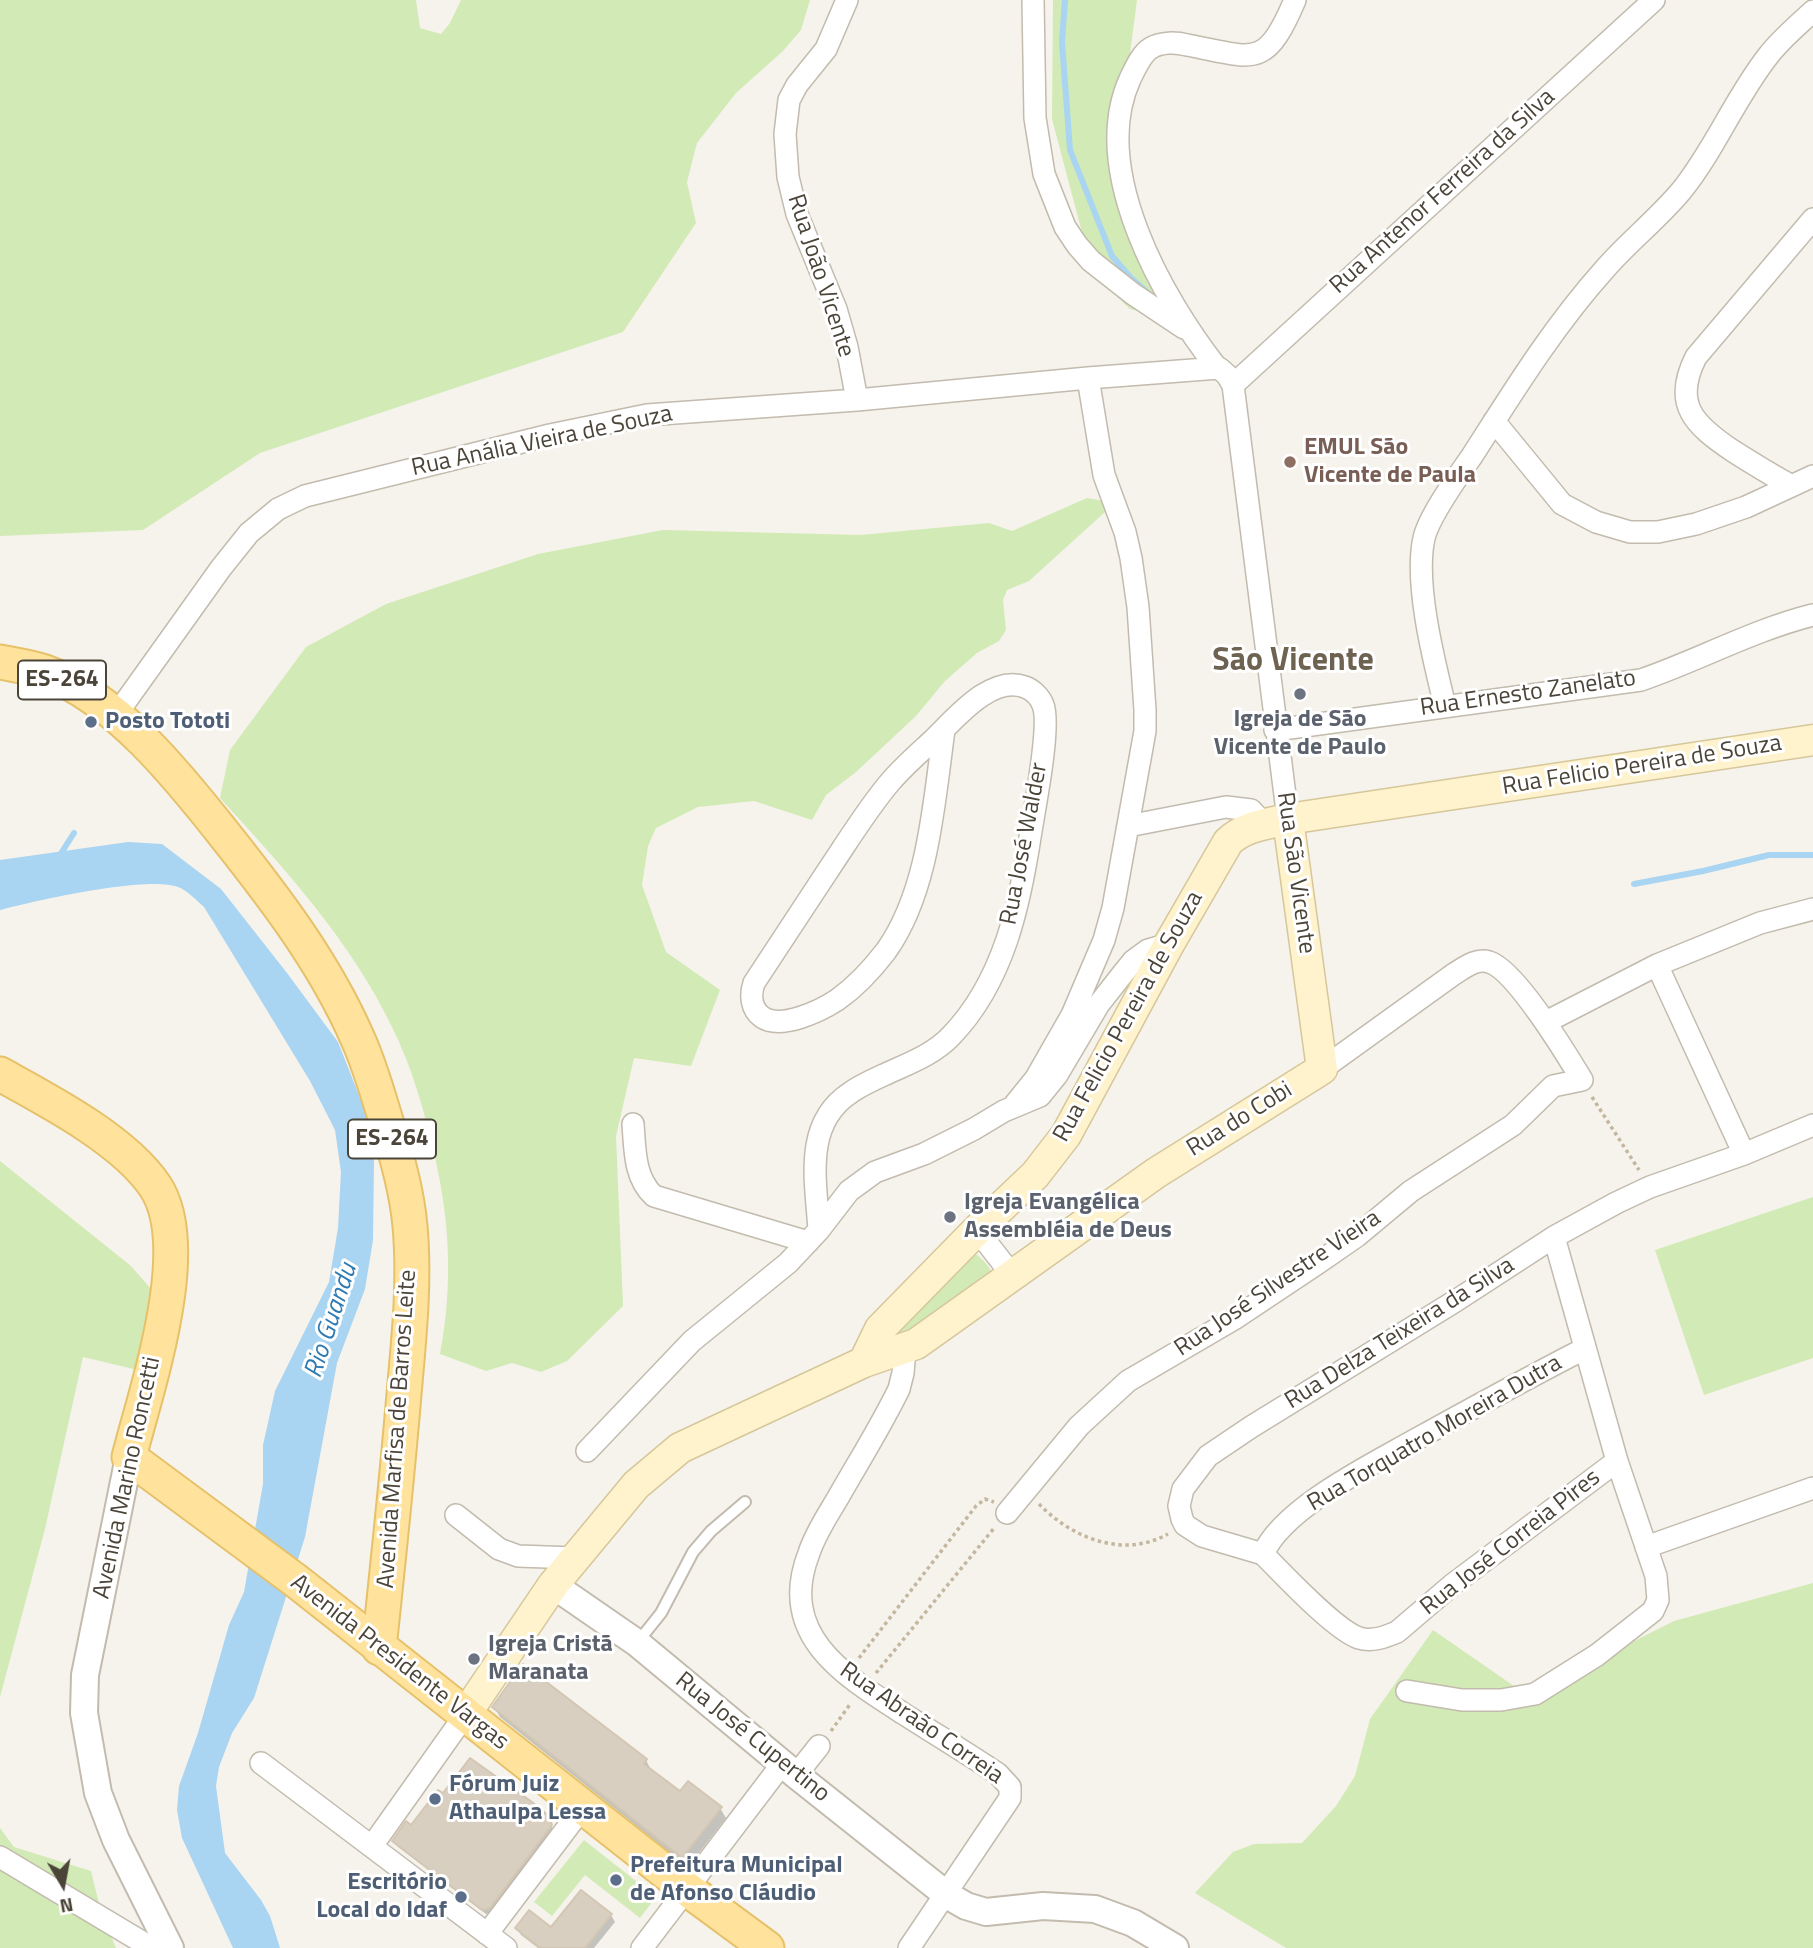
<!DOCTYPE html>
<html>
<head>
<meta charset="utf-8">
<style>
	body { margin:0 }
	#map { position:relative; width:1813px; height:1948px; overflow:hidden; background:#f6f3ec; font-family:"Titillium Web",sans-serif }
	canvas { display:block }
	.north { position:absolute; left:28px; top:1850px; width:70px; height:70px; -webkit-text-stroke:5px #fff; paint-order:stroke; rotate:170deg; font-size:19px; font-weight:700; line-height:28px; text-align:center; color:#4b4439 }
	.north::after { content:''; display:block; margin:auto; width:24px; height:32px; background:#4b4439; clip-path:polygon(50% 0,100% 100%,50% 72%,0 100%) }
</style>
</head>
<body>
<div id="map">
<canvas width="1813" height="1948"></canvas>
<div class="north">N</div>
</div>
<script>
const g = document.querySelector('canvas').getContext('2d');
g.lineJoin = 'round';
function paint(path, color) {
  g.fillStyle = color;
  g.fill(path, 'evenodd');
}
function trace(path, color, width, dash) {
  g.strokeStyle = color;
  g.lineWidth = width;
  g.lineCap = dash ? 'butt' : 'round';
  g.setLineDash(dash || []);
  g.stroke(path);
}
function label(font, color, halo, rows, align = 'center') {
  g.font = font + ' "Titillium Web",sans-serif';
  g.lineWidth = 6;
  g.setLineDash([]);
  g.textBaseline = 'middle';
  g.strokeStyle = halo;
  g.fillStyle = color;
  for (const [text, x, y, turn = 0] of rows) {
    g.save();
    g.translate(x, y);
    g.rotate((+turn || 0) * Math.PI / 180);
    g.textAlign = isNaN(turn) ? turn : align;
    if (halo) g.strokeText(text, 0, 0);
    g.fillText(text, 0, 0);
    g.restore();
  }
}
const green = new Path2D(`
	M0 0H416L420 28 441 34 450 23 461 0H810L801 30 783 51 736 93 697 143 687 182 696 223 623 332 260 453 143 530 0 536Z
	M1053 0H1137L1129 61 1110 133 1177 302 1164 317 1130 309 1093 274 1052 119Z
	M1087 498 1115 503 1029 581 1007 590 1003 600 1006 630 999 641 977 653 945 681 916 716 856 772 826 795 812 820 754 801 698 807 656 828 648 846 642 885 666 952 720 990 691 1066 634 1058 616 1136 623 1306 567 1361 541 1372 512 1363 486 1371 440 1354C453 1285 450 1221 434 1153 424 1110 412 1067 392 1027 351 941 284 868 220 798L230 750 306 647 386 604 538 554 663 530 860 535 989 523 1012 531Z
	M0 1161 131 1266 151 1289 160 1314 146 1372 83 1357 45 1529 0 1697Z
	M1813 1197V1358L1704 1395 1655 1250Z
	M968 1250C981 1256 989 1265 994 1277L915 1336H889Z
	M1813 1583V1948H1286L1195 1893 1233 1852 1254 1844 1302 1843 1336 1806 1355 1776 1370 1719 1433 1630 1527 1695 1674 1621Z
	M0 1828 14 1847 91 1871 101 1912 116 1948H0Z
	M584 1840 656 1897 640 1918 585 1875 552 1916 534 1902Z`);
const water = new Path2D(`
	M128 842 162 844 221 889 287 973 338 1042 366 1113 374 1160 373 1240 365 1289 337 1363 305 1537 254 1698 232 1733 219 1767 216 1786 225 1853 261 1900 270 1916 280 1948H233L182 1838 177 1810 179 1786 198 1733 229 1625 244 1592 263 1484V1445L275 1391 329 1282 338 1228 341 1172 335 1130 310 1081 204 907C197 901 187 890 178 887 148 875 33 901 0 910V860Z`);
const shadow = new Path2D(`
	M494 1707 646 1760 651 1770 680 1793 720 1808 726 1818 688 1867 500 1717Z
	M550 1821 554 1832 493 1913 486 1914 397 1846 394 1841 411 1828Z
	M582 1892 611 1915 615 1922 594 1948H538L521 1935 517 1928 551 1930Z`);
const stream = new Path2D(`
	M1065 0 1062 42 1070 150 1112 256 1131 278 1148 293
	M58 858 74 833
	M1634 884 1703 871 1769 855H1813`);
const building = new Path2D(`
	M523 1664 647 1759 644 1764 680 1791 688 1781 722 1807 682 1858 492 1707Z
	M470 1758 532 1802 549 1816 552 1825 490 1908 482 1910 392 1841 406 1821 411 1825 438 1790 443 1793Z
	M581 1890 612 1914 585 1948H540L515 1928 529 1910 551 1927Z`);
const path = new Path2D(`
	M1592 1097 1639 1170
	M1039 1504C1072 1538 1123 1559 1168 1534
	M859 1658 976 1506 985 1499 994 1502
	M876 1673 995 1527
	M831 1731 851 1703`);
const service = new Path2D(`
	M637 1643 661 1613 693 1552 711 1531 745 1502`);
const minor = new Path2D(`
	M847 0 826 49 797 85 789 100 785 134 788 177 797 214 836 309 847 347 857 400
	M1033 0 1035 118 1044 174 1065 227 1077 245 1091 261 1133 294 1184 328
	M1217 368C1162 298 1089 169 1130 79 1135 69 1141 54 1151 48 1161 42 1176 42 1187 45 1255 58 1265 70 1295 0
	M1233 385 1654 0
	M1494 421 1562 504 1596 522 1630 532H1658L1696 524 1746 507 1813 476
	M1790 485C1771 475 1752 463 1733 451 1694 425 1672 404 1696 357L1813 219
	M1445 706C1434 661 1414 583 1424 538 1429 516 1458 476 1472 456 1513 392 1553 327 1604 270 1628 242 1658 219 1682 190 1715 149 1735 98 1768 56 1781 39 1797 26 1813 11
	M116 715 221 568 249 533 278 509 305 496 550 435 647 415 857 400 1088 378 1219 368 1227 375 1233 385 1288 819
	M1275 730 1641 680C1699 660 1753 630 1813 615
	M1128 826 1226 807 1251 810 1264 824
	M1657 965 1744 1154
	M1546 1022 1657 965 1760 923 1813 909
	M1015 1104 1036 1078 1072 1015 1104 940 1113 908 1145 731V710L1138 607 1131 558 1125 532 1104 475 1088 378
	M633 1124C635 1149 634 1178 654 1196L808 1242
	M819 1230C816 1182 803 1124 850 1093 861 1085 875 1079 888 1073 910 1063 934 1054 951 1036 1004 981 1020 904 1031 831 1035 806 1051 725 1043 705 1040 697 1033 690 1025 687 991 674 955 719 933 740 919 753 904 766 891 781 867 809 848 841 827 872 803 909 778 946 754 983 750 995 751 1009 762 1017 781 1030 820 1011 837 1000 854 988 873 968 886 951 929 891 934 801 944 730
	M977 1230 1012 1275
	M905 1349 903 1373 899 1389C881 1426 859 1461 839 1496 828 1515 816 1532 809 1553 777 1635 843 1675 904 1714 935 1734 967 1753 998 1774L1010 1787V1798L909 1948
	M587 1451 692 1341 788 1263 819 1230 849 1191 875 1172 924 1154 974 1129 1004 1111 1040 1096 1057 1075 1099 1004 1121 976 1133 961 1148 950 1169 944
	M1007 1513 1079 1426 1128 1381 1234 1319 1318 1263 1357 1236 1411 1191 1513 1125 1553 1086 1582 1080C1567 1055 1515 969 1489 962 1476 958 1464 968 1454 974L1322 1069
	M456 1515 499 1549 518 1556 575 1558
	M1646 1547 1813 1488
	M1263 1554 1202 1536 1185 1525 1182 1519 1179 1506 1183 1489 1208 1456 1251 1427 1457 1300 1554 1237 1616 1203 1650 1187 1744 1154 1813 1125
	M1263 1554C1283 1574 1335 1630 1359 1638 1372 1642 1385 1637 1397 1632L1452 1585 1617 1461
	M1263 1554C1283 1508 1371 1465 1415 1440 1471 1409 1527 1378 1584 1349
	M1407 1691 1462 1700H1501L1535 1694 1597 1655 1653 1611 1658 1600 1656 1576 1617 1461 1554 1237
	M261 1763 506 1948
	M796 1775 819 1746
	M372 1846 465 1715
	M0 1857 152 1948
	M487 1934 583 1807
	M642 1948 782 1764`);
const tertiary = new Path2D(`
	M129 1457 85 1675 84 1713 98 1793 116 1840 170 1948
	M553 1585 637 1643 796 1775 947 1895 966 1906 986 1912 1043 1906 1095 1909 1133 1923 1175 1948`);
const secondary = new Path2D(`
	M864 1362 880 1329 977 1230 1035 1175 1066 1135 1169 944 1228 842C1244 826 1267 824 1288 819L1813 740
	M465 1715 553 1585 636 1485 680 1448 864 1362 916 1344 1156 1173 1322 1069 1288 819`);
const primary = new Path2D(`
	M0 662C15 665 31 667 45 672 115 697 179 777 224 834 274 897 324 962 357 1037 370 1065 378 1095 387 1124 397 1157 407 1192 410 1226 415 1282 409 1338 404 1394 397 1479 388 1563 379 1648
	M0 1074C49 1101 124 1140 155 1186 196 1247 146 1390 129 1457L295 1580 687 1889 767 1948`);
const markers = [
	[1290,462,7,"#8d6e63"],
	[1300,694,7,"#6b7280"],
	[91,722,7,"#5c6f8a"],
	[950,1217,7,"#6b7280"],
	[474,1659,7,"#6b7280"],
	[435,1799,7,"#5c6f8a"],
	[616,1880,7,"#5c6f8a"],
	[461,1897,7,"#5c6f8a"]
];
const shields = [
	[62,680,88],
	[392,1139,88]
];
const shieldNames = [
	["ES-264",62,680],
	["ES-264",392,1139]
];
const streetNames = [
	["Rua Antenor Ferreira da Silva",1443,192,-42],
	["Rua João Vicente",820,276,72],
	["Rua Anália Vieira de Souza",542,442,-12],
	["Rua Ernesto Zanelato",1528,694,-8],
	["Rua Felicio Pereira de Souza",1642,766,-9],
	["Rua José Walder",1025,844,-79],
	["Rua São Vicente",1295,873,82],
	["Rua Felicio Pereira de Souza",1129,1017,-61],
	["Rua do Cobi",1240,1120,-32],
	["Rua José Silvestre Vieira",1278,1284,-34],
	["Rua Delza Teixeira da Silva",1400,1334,-32],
	["Avenida Marfisa de Barros Leite",398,1429,-86],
	["Rua Torquatro Moreira Dutra",1435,1434,-30],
	["Avenida Marino Roncetti",128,1478,-78],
	["Rua José Correia Pires",1511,1543,-38],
	["Avenida Presidente Vargas",399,1663,38],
	["Rua Abraão Correia",921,1724,35],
	["Rua José Cupertino",752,1738,39]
];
const educationNames = [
	["EMUL São",1304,448],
	["Vicente de Paula",1304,476]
];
const worshipNames = [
	["Igreja de São",1300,720,"center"],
	["Vicente de Paulo",1300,748,"center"],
	["Igreja Evangélica",964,1203],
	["Assembléia de Deus",964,1231],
	["Igreja Cristã",488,1645],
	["Maranata",488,1673]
];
const serviceNames = [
	["Posto Tototi",105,722],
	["Fórum Juiz",449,1785],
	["Athaulpa Lessa",449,1813],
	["Prefeitura Municipal",630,1866],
	["de Afonso Cláudio",630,1894],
	["Escritório",447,1883,"right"],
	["Local do Idaf",447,1911,"right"]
];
const waterNames = [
	["Rio Guandu",332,1321,-72]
];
const districtNames = [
	["São Vicente",1293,662]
];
paint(green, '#d2eab5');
paint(water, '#a9d4f2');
paint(shadow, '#0003');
trace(stream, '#a9d4f2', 6);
paint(building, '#d8cfc1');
trace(building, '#d3c7b4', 2);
trace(service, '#c2bbae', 14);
trace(minor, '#c2bbae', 24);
trace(tertiary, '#c2bbae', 30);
trace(secondary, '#d6c79b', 33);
trace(primary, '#e6c16a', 37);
trace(path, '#c4b79f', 3.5, [3.5, 3.5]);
trace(service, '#fff', 10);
trace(minor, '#fff', 21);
trace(tertiary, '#fff', 26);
trace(secondary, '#fff3cd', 30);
trace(primary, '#ffe39c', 33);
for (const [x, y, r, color] of markers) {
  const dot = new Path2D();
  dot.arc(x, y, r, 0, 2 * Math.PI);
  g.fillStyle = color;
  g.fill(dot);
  trace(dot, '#fff', 2.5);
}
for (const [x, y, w] of shields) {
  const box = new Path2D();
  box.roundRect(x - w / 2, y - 19.5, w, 39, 5);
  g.fillStyle = '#fff';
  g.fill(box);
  trace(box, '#4b4439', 2);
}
label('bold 23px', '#4b4439', null, shieldNames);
label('24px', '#4b4439', '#fff', streetNames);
label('bold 24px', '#785e54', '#fff', educationNames, 'left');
label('bold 24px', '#5b616d', '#fff', worshipNames, 'left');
label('bold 24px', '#4e5e75', '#fff', serviceNames, 'left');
label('italic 26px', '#2e7ab2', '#fff', waterNames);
label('bold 32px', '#6e6250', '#fff', districtNames);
</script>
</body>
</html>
